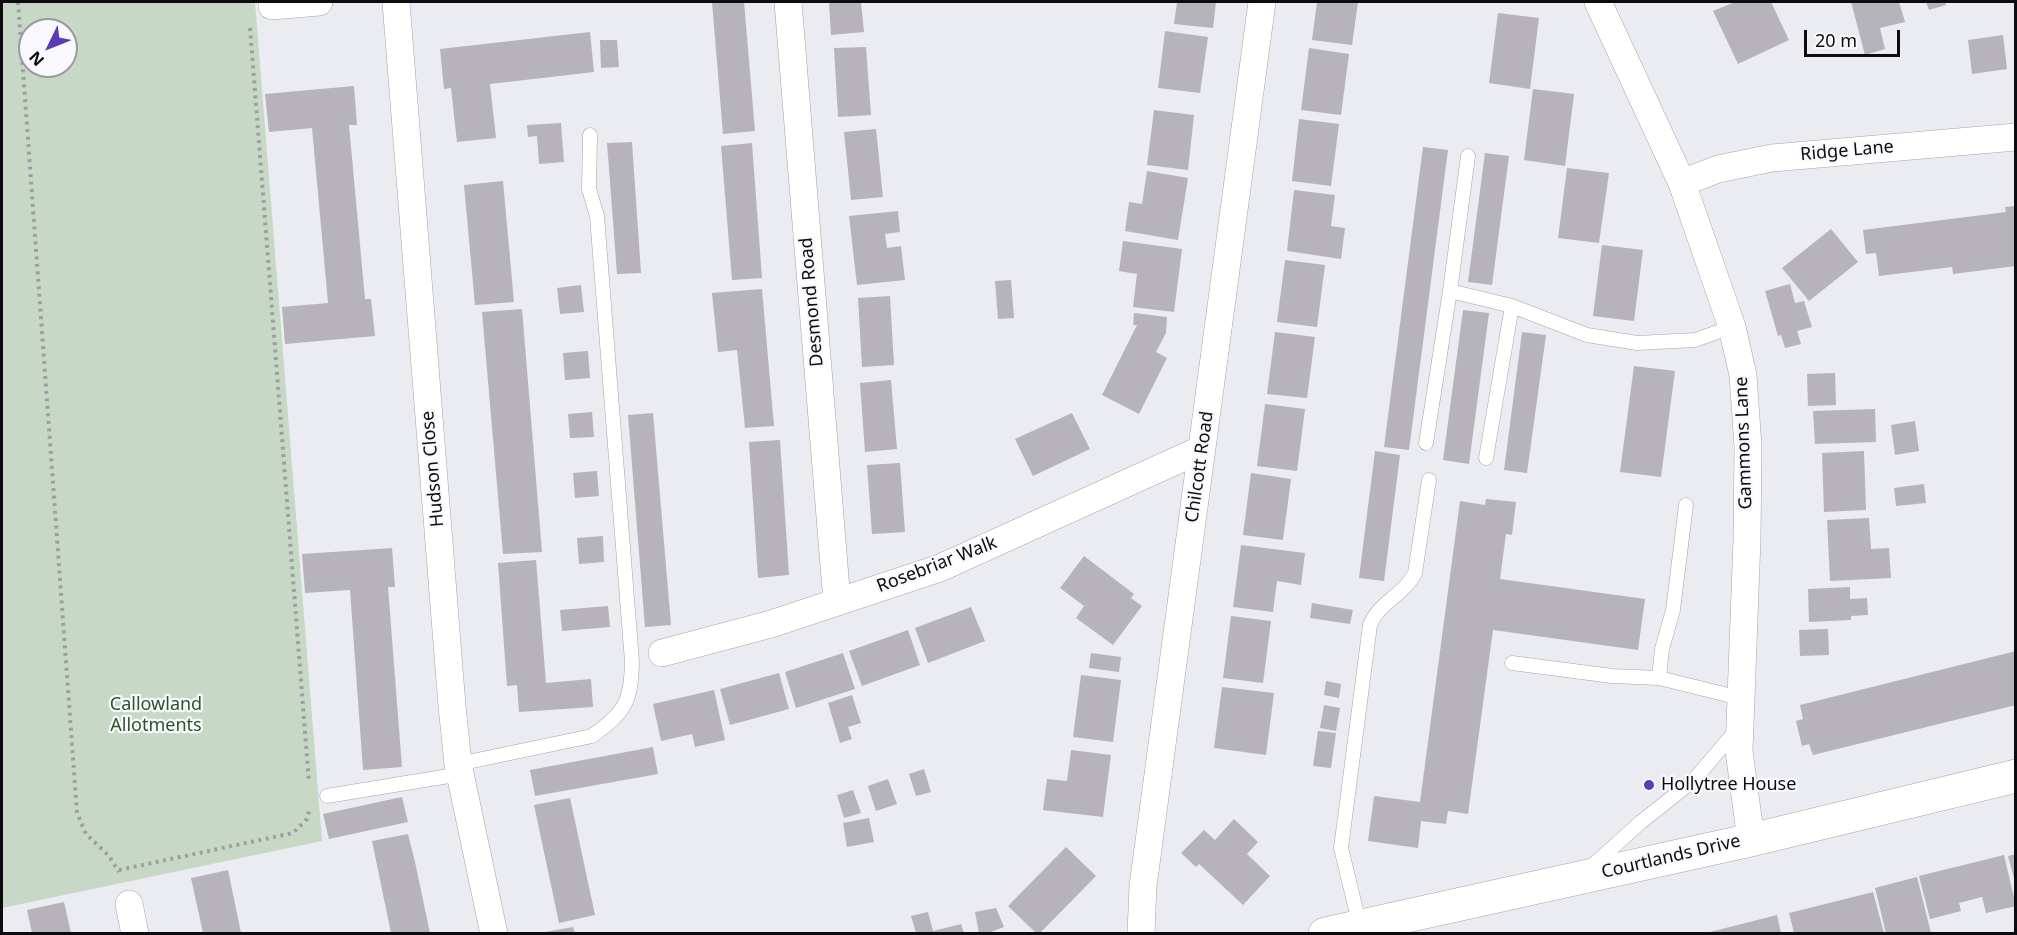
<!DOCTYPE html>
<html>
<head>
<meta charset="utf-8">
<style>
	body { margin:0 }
	#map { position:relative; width:2017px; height:935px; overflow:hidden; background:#ebebf2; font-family:"Noto Sans",sans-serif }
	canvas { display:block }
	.frame { position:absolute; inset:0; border:3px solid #0c0c0e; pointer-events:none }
	.north { position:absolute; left:18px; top:18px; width:60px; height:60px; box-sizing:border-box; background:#f8f9fe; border:2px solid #9a9a9e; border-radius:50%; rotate:227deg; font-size:16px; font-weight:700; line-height:24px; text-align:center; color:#0c0c0e }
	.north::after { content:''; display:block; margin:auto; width:21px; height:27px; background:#5c3cb4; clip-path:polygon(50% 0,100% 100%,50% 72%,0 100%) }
	.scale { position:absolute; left:1804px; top:30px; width:96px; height:27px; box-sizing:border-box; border:3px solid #0c0c0e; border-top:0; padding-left:8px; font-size:18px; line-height:21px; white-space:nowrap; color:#0c0c0e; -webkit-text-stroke:4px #f8f9fe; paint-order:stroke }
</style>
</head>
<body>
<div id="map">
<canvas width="2017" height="935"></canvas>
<div class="frame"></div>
<div class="north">N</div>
<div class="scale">20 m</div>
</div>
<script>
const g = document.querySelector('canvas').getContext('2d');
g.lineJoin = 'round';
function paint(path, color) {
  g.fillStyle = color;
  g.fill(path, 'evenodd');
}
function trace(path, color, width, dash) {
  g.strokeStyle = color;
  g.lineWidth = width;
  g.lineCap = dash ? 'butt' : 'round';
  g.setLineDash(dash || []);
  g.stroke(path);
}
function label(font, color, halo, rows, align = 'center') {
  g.font = font + ' "Noto Sans",sans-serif';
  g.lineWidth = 4.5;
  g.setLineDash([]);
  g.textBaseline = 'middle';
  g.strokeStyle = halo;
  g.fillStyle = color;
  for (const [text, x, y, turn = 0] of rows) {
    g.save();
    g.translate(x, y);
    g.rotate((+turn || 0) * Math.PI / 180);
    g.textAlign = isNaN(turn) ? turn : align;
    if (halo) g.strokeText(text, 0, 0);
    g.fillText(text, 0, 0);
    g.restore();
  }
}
const green = new Path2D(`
	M2 2H255L322 841 2 908ZM30 30H66V66H30Z`);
const building = new Path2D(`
	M712 2H744L755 131 723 134Z
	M829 2H861L864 32 831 35Z
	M1177 2H1216L1213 28 1174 24Z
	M1317 2H1358L1352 45 1312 40Z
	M1735 2H1771L1789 40 1738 64 1713 11Z
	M1851 2H1899L1905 22 1880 28 1885 49 1865 55Z
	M1926 2H1945L1946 5 1929 10Z
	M1498 13 1539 18 1530 89 1489 83Z
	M1165 31 1208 37 1200 93 1158 88Z
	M590 32 594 72 490 84 496 138 457 142 451 88 444 89 440 49Z
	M2003 35 2007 69 1972 74 1968 40Z
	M600 40H617L619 67 601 68Z
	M866 47 871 115 838 117 834 48Z
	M1309 48 1349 54 1341 115 1301 110Z
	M354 86 357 125H349L365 299H371L375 336 285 344 282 307 328 303 312 128 269 132 265 94Z
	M1533 89 1574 94 1565 166 1524 160Z
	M1154 110 1194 115 1188 170 1147 165Z
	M1299 119 1339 124 1331 186 1292 181Z
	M561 123 564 162 539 164 537 136 528 137 527 125Z
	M876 129 883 197 851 200 844 132Z
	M632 142 641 273 617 274 607 143Z
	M752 143 762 278 732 280 721 146Z
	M1423 147 1448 150 1409 450 1384 447Z
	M1485 153 1509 156 1492 285 1468 282Z
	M1567 168 1609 173 1599 243 1558 238Z
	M1147 171 1188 178 1178 240 1125 231 1129 202 1142 204Z
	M503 181 514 302 475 305 464 185Z
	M1294 190 1335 195 1331 226 1345 228 1341 259 1287 251Z
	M2016 206V266L1953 274 1952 267 1879 276 1876 253 1866 254 1863 230 2006 212 2005 207Z
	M898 211 900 232 885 234 887 248 901 246 905 280 857 285 849 216Z
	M1831 229 1858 262 1809 301 1782 268Z
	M1123 241 1182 249 1174 312 1133 307 1137 274 1119 271Z
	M1602 245 1643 250 1634 321 1593 316Z
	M1285 260 1325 265 1317 327 1277 322Z
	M1011 280 1014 318 998 319 995 281Z
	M1790 284 1795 303 1804 301 1812 327 1797 331 1801 344 1785 348 1781 335 1778 336 1765 291Z
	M581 285 584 312 560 314 557 288Z
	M762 289 774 426 745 428 737 350 718 352 712 293Z
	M890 296 894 365 862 367 858 298Z
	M522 309 542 552 503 554 482 312Z
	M1463 310 1489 313 1469 464 1443 460Z
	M1134 313 1167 317 1166 333 1156 352 1167 358 1139 414 1102 395 1137 325H1133Z
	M1275 332 1315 337 1307 398 1267 394Z
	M1522 332 1546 335 1527 473 1504 470Z
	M588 351 590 378 565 380 563 353Z
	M1634 366 1675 371 1661 477 1620 472Z
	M1835 373 1836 405 1808 406 1807 374Z
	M891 380 897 449 865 452 860 383Z
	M1265 404 1305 409 1297 471 1257 466Z
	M1875 409 1876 442 1815 444 1813 411Z
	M592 412 594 437 570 438 568 414Z
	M653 413 671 625 645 627 628 415Z
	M1072 413 1090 449 1033 476 1015 439Z
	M1915 421 1919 451 1895 455 1891 425Z
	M780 440 789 575 758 578 749 442Z
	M1375 451 1400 455 1384 581 1359 578Z
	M1864 451 1866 510 1824 512 1822 453Z
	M900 463 905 532 872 534 867 465Z
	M597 471 599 496 575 498 573 473Z
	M1251 473 1291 479 1283 540 1243 535Z
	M1924 484 1926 503 1896 506 1894 488Z
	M1486 499 1516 502 1512 535 1506 534 1500 579 1645 599 1638 650 1493 630 1468 814 1448 811 1446 824 1421 821 1418 848 1368 841 1374 796 1420 802 1460 501 1485 505Z
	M1869 518 1871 549 1889 548 1891 578 1830 581 1827 520Z
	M603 536 604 562 579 564 577 538Z
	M1241 545 1305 553 1301 585 1277 581 1273 612 1233 607Z
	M392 548 395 587H388L402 767 363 770 350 590 305 593 302 554Z
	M1084 556 1134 594 1131 598 1142 606 1113 645 1076 618 1084 606 1060 588Z
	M536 560 546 683 591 679 593 707 519 712 517 685 507 686 498 563Z
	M1850 587V599L1867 598 1868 615 1851 616V620L1809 622 1808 589Z
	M1312 603 1353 610 1350 624 1310 618Z
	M608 606 610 627 562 631 560 610Z
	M971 607 985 641 928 663 915 628Z
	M1231 616 1271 621 1263 683 1223 678Z
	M1828 629 1829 655 1800 656 1799 630Z
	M908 630 920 665 862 686 849 651Z
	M2016 651V705L1813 755 1809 744 1802 746 1796 721 1803 719 1800 705Z
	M843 653 855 689 796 708 785 672Z
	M1091 653 1121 657 1119 672 1089 668Z
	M779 673 789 709 730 725 720 689Z
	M1081 675 1121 680 1113 742 1073 737Z
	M1326 681 1341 684 1339 698 1324 695Z
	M1222 687 1274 693 1266 755 1214 748Z
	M714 690 725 740 695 747 692 734 661 741 653 704Z
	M852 695 861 723 848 727 852 739 840 743 828 703Z
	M1324 705 1340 708 1336 731 1320 728Z
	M1318 731 1336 733 1331 768 1313 766Z
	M653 747 658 774 535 796 530 770Z
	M1071 750 1111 755 1103 817 1043 810 1047 779 1067 781Z
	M924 769 931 792 916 796 909 774Z
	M888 779 897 804 876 811 868 786Z
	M853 790 861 813 844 818 837 795Z
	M402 797 408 822 329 839 323 814Z
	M570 798 595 915 559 923 534 805Z
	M869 818 874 842 847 847 843 823Z
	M1234 819 1258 842 1247 854 1270 876 1243 905 1199 864 1196 867 1181 853 1204 830 1215 840Z
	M408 834 415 862 430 933H391L378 870 372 841Z
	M1066 847 1096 876 1040 933H1036L1008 906Z
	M2016 854V882H2015L2008 856Z
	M2004 855 2016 906 1986 913 1982 897 1959 903 1961 911 1930 919 1919 876Z
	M228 870 241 933H203L191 878Z
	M1917 877 1931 933H1886L1875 888Z
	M1873 892 1884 933H1794L1789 913Z
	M64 902 71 933H32L27 910Z
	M996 908 1004 927 988 933H979L975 912Z
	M928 912 933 931 961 924 964 933H916L911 916Z
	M1777 915 1781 933H1706Z
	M573 927 575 933H545V932Z`);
const path = new Path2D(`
	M18 2 77 813 86 834 109 856 119 872
	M250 28 309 783
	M119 870 293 833 307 819 309 811`);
const lane = new Path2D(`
	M1450 291 1468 156
	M1426 443 1450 291 1512 306 1587 335 1637 343 1695 340 1732 327
	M1486 458 1512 306
	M1512 663 1612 676 1659 678 1740 698
	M1659 678 1662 649 1673 610 1686 505
	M458 764 592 736C625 712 631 703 632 662L597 216 589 189 590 135
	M327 796 461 774
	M1591 867 1641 822 1694 780 1738 728
	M1360 926 1341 848 1370 625C1379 602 1404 595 1415 573L1429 480`);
const street = new Path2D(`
	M396 2 452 706 458 764 494 934
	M788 2 837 602
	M1598 2 1682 183 1732 327 1743 375 1748 447 1747 539 1739 751 1751 840
	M272 6 319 2
	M1682 183 1718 169 1772 158 2016 137
	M662 653 771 624 940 568 1202 449
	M129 904 135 934
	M1141 934 1143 886 1262 2`);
const secondary = new Path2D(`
	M1325 934 1751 840 2016 776`);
const markers = [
	[1649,785,6,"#5c3cb4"]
];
const streetNames = [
	["Ridge Lane",1847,151,-5],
	["Desmond Road",812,302,-95],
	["Gammons Lane",1744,443,-92],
	["Chilcott Road",1200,467,-82],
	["Hudson Close",433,469,-95],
	["Rosebriar Walk",937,565,-21],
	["Courtlands Drive",1671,857,-13]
];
const parkNames = [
	["Callowland",156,705],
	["Allotments",156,726]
];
const poiNames = [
	["Hollytree House",1661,785]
];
paint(green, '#c7d9c6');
paint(building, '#b6b4ba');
trace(lane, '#a4a4ab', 15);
trace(street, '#a4a4ab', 28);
trace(secondary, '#a4a4ab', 34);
trace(path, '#9e9ea3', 4, [3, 4.5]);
trace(lane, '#fff', 14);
trace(street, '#fff', 27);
trace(secondary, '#fff', 33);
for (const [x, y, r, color] of markers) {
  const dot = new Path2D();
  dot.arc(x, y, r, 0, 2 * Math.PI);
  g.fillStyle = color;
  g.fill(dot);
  trace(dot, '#f8f9fe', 2);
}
label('18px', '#0c0c0e', '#f8f9fe', streetNames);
label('18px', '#2b542b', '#f8f9fe', parkNames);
label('18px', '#0c0c0e', '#f8f9fe', poiNames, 'left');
</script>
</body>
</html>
